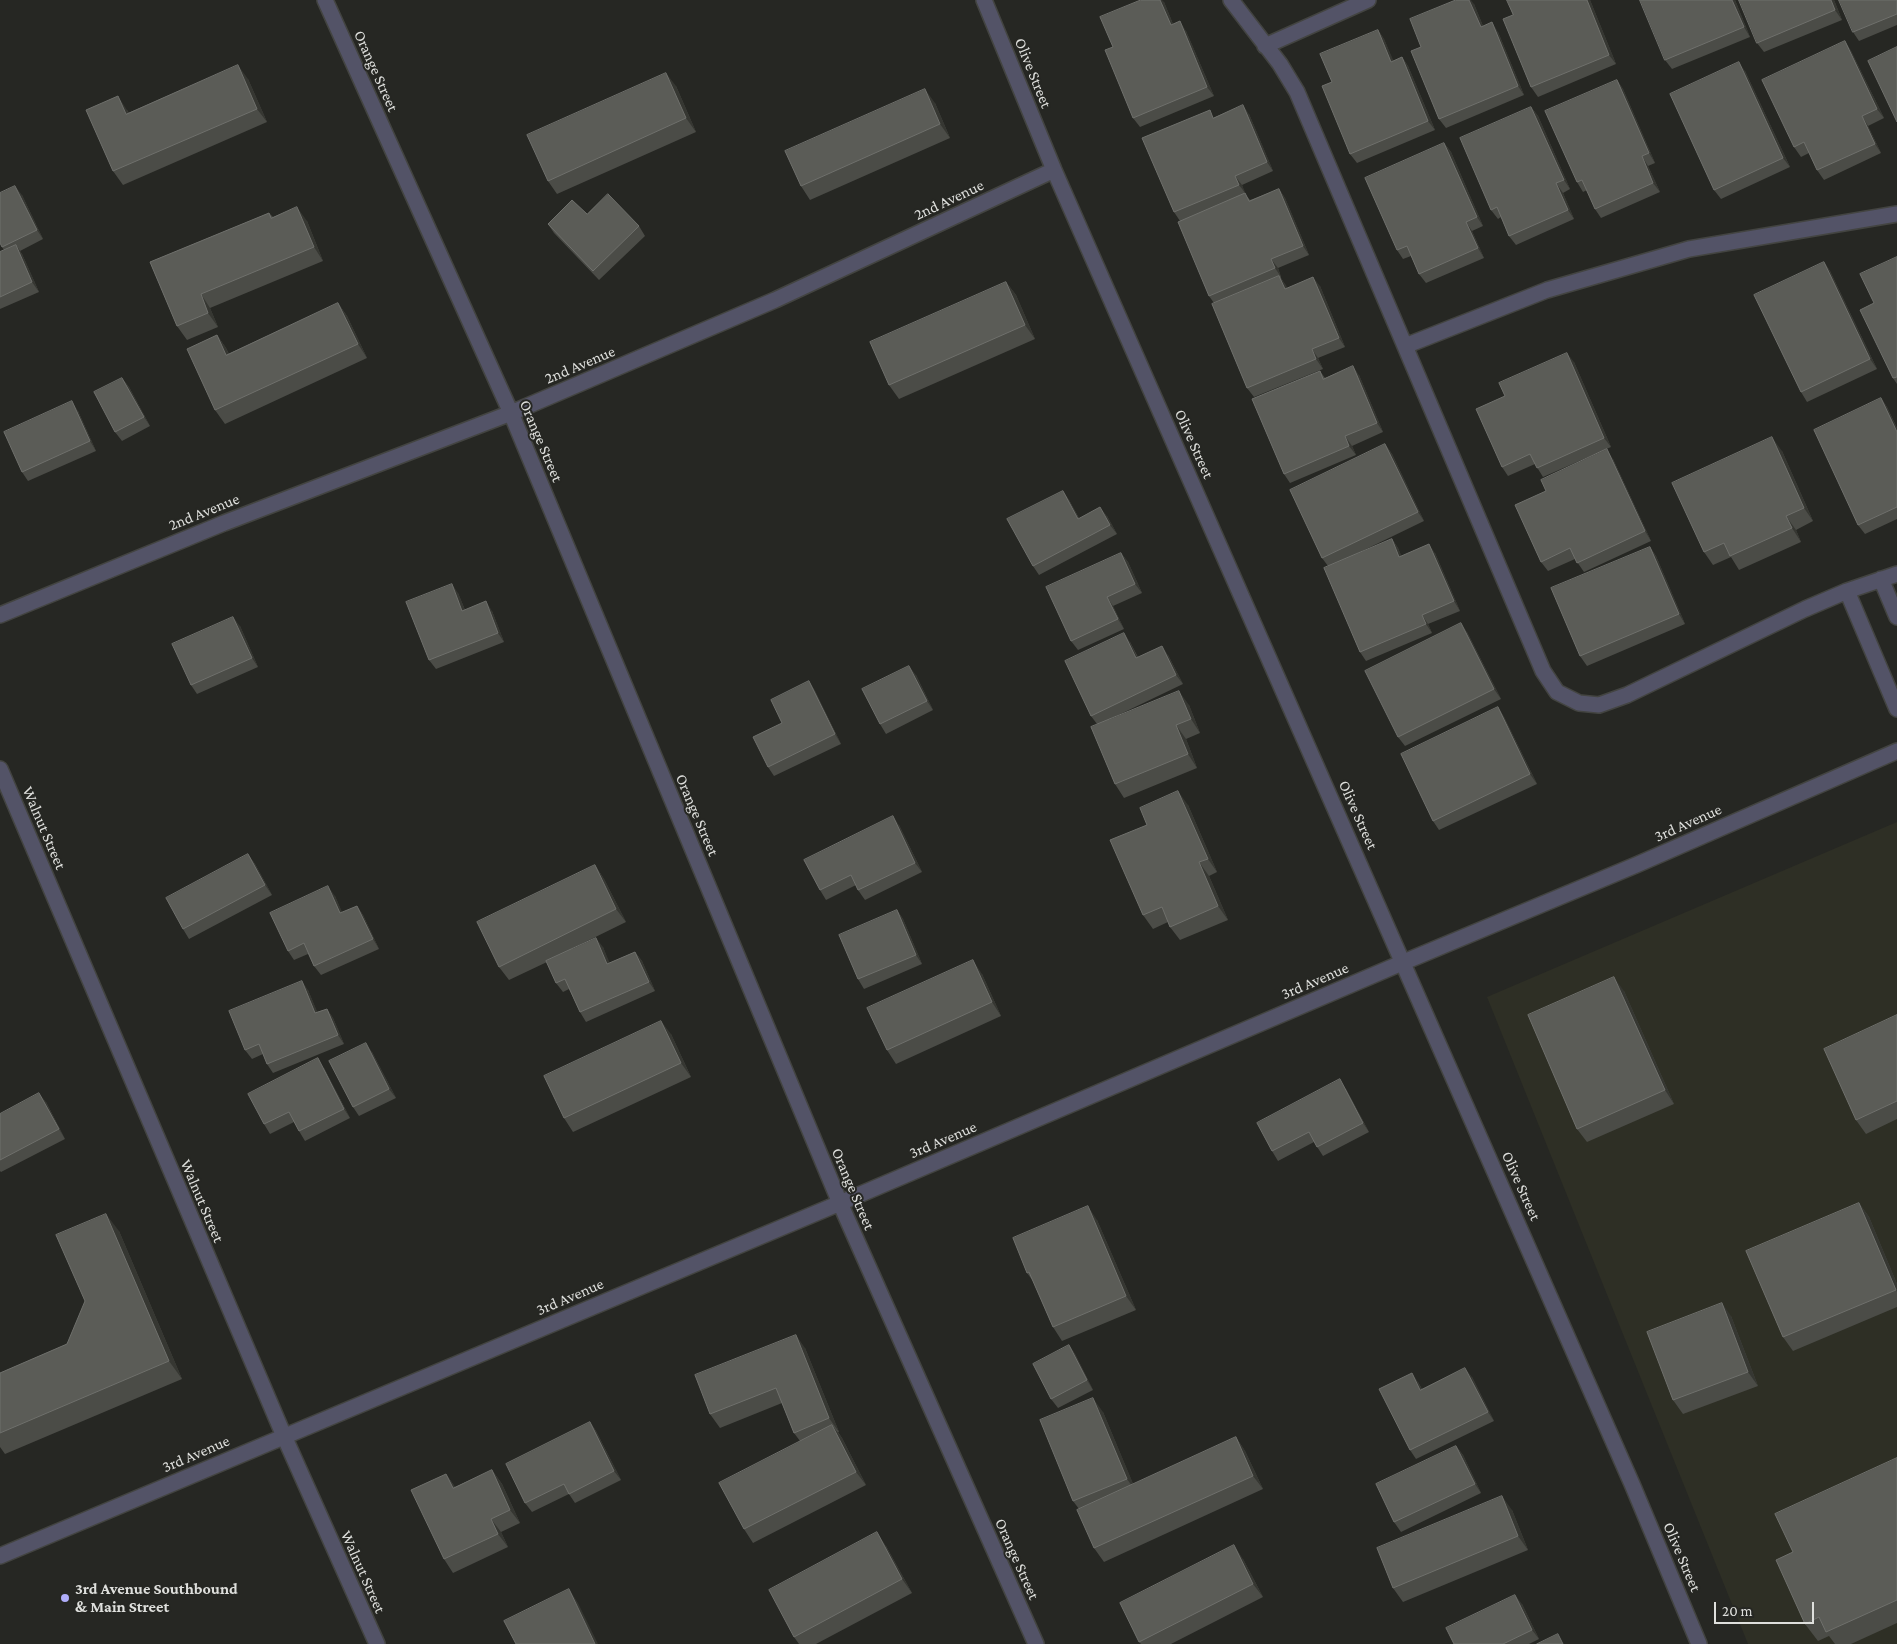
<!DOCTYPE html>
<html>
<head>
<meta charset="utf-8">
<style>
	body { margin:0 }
	#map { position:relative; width:1897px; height:1644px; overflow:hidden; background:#262723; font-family:"Crimson Pro",serif }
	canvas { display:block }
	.scale { position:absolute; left:1714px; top:1602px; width:100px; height:22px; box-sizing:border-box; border:2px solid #dedfdc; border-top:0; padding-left:6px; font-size:15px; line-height:18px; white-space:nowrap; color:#dedfdc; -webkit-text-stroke:4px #262723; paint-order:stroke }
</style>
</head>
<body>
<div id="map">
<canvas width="1897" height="1644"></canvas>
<div class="scale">20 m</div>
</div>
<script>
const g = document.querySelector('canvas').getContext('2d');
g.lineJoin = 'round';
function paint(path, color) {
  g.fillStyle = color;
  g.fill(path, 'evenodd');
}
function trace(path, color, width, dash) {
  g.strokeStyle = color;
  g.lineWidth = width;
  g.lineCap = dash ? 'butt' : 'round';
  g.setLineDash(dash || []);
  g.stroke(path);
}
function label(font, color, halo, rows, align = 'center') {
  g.font = font + ' "Crimson Pro",serif';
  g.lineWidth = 4;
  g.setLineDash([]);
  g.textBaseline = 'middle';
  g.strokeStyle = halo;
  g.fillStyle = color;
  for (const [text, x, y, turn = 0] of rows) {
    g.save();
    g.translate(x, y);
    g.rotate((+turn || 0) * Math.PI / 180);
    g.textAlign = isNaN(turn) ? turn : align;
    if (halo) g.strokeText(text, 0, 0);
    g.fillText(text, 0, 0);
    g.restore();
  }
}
const built = new Path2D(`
	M1897 822V1644H1748L1487 997Z`);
const minor = new Path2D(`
	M325 0 511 413 840 1203 1036 1644
	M984 0 1054 170 1632 1484 1699 1644
	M1231 0 1280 64 1297 92 1543 671 1557 692 1579 703 1599 705 1627 695 1805 609 1847 591 1897 574
	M1265 46 1368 0
	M1405 346 1547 290 1689 249 1897 214
	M1881 579 1897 617
	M1847 591 1897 709
	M0 615 224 523 511 413 775 300 1054 170
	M0 769 284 1436 377 1644
	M0 1556 840 1203 1404 962 1636 865 1897 751`);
const wall = new Path2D(`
	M1590 0 1616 64 1538 97 1531 87 1513 15Z
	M1735 0 1750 37 1672 69 1665 60Z
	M1834 0 1842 20 1764 52 1757 43Z
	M1897 0V25L1859 41 1853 32Z
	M1164 2 1173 24 1186 31 1214 96 1140 127 1133 118 1113 47Z
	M1474 4 1483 26 1498 32 1524 95 1446 128 1439 119 1421 47Z
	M1378 30 1384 39 1393 61 1402 57 1408 66 1435 130 1357 163 1350 154 1332 82Z
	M1845 41 1851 51 1884 118 1868 126 1881 153 1824 180 1817 170 1809 153 1801 157 1794 147Z
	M1745 71 1790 167 1721 199 1714 190Z
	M248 79 267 122 123 185 113 171 127 110 129 113Z
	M1617 80 1623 89 1655 163 1648 166 1660 192 1601 218 1595 209 1587 190 1583 192 1577 182Z
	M676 86 696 132 557 194 548 181Z
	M935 103 950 138 810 200 801 186Z
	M1531 107 1538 116 1570 189 1563 193 1574 219 1516 245 1509 236 1501 217 1498 219 1491 210Z
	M1249 114 1273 171 1242 185 1245 194 1250 200 1279 189 1285 198 1309 255 1278 268 1281 277V278L1287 288 1320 286 1345 347 1318 358 1323 369 1254 397 1247 388 1214 303 1209 296 1180 221 1174 212 1215 117Z
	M1444 143 1451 152 1483 226 1472 231 1484 258 1426 283 1419 274 1411 256 1403 259 1397 250Z
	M22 195 43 239 20 251 22 254 39 292 0 309V252L4 250 2 247Z
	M269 213 273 217 307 221 323 261 210 308 218 327 187 340 177 326 150 262Z
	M548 224 639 226 645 236 599 280 554 233Z
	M1897 257V384L1893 378 1874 303Z
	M1824 262 1830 271 1877 369 1807 402 1801 392Z
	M1006 282 1016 295 1035 339 899 399 889 385Z
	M338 303 347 316 367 358 225 424 215 410 217 335 226 348 229 354Z
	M1574 362 1611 447 1543 477 1535 464 1508 476 1502 467Z
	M1320 371 1325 378 1359 375 1383 432 1352 446 1356 455 1290 483 1284 474Z
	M122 378 129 387 150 426 122 441 115 432Z
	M1881 398 1887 407 1897 428V519L1865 534 1858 525Z
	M78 411 96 451 28 481 22 472Z
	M1385 444 1392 454 1424 521 1356 554 1392 539 1398 548 1401 556 1435 553 1460 611 1428 624 1432 633 1366 661 1360 652 1328 566 1322 558Z
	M1782 451 1813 521 1796 530 1801 542 1739 570 1731 557 1713 565 1704 552Z
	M1613 459 1651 541 1584 572 1575 559 1548 571 1541 562Z
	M1063 491 1069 500 1079 518 1107 516 1117 534 1039 575 1033 566Z
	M1650 547 1656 556 1685 624 1587 666 1580 656Z
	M1121 553 1128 562 1142 593 1113 606 1124 629 1078 650 1071 641Z
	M458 593 465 610 492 611 504 642 436 669 429 660Z
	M240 626 258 667 197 694 191 685Z
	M1467 632 1501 699 1405 746 1398 737Z
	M1130 642 1138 657 1168 655 1183 684 1108 720 1189 705 1200 733 1186 739 1197 768 1124 798 1115 784 1097 724 1091 716Z
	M916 675 933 710 886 734 880 724Z
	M809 681 815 691 841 744 774 776 768 767 782 723Z
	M1498 707 1504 717 1537 784 1439 830 1433 821Z
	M1188 805 1217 872 1209 876 1228 920 1180 940 1170 927 1168 922 1153 929 1143 915 1147 825Z
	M899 825 922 872 865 900 858 890 856 885 826 900 820 890Z
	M248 854 255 864 272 895 189 939 183 929Z
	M595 865 604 879 626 922 571 949 603 947 609 963 635 952 642 961 655 991 586 1022 580 1012 569 989 563 992 556 983 547 962 509 980 499 967Z
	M335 896 342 913 357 906 363 915 379 949 321 975 314 966 308 954 294 960 288 951Z
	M897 910 903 919 922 964 864 989 858 979Z
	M982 974 1001 1016 896 1064 887 1050Z
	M308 990 317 1012 327 1009 333 1018 344 1044 273 1073 267 1064 263 1054 252 1059 245 1050Z
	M1624 991 1674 1104 1587 1142 1577 1129Z
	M1897 1015V1119L1866 1134 1856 1120Z
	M671 1034 691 1077 573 1132 564 1118Z
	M372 1052 396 1098 359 1116 353 1107Z
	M324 1068 350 1118 305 1141 299 1131 294 1122 270 1134 264 1124Z
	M1346 1089 1369 1132 1323 1156 1314 1142 1278 1161 1272 1151Z
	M46 1102 65 1139 1 1172 0 1171V1114Z
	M1859 1203 1869 1217 1897 1284V1307L1793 1351 1783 1337Z
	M1097 1220 1136 1310 1062 1341 1053 1327 1033 1281 1027 1273Z
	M119 1231 182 1379 5 1454 0 1447V1373L67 1344Z
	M1731 1316 1758 1386 1683 1414 1673 1400Z
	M1069 1345 1075 1354 1093 1390 1058 1408 1051 1399Z
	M805 1348 839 1432H838L842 1438 866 1485 753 1543 744 1529 800 1441 794 1433 782 1403 720 1428 710 1414Z
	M1472 1377 1494 1421 1416 1459 1410 1450 1418 1382 1422 1389Z
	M1103 1412 1133 1484 1236 1437 1245 1451 1263 1489 1104 1562 1094 1548 1079 1509 1073 1501Z
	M590 1422 596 1431 621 1480 575 1503 569 1494 532 1512 525 1503Z
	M1456 1446 1463 1455 1481 1493 1401 1532 1394 1522Z
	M1897 1458V1623L1851 1644H1835L1829 1636 1818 1641 1805 1624 1793 1552Z
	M492 1470 502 1484 520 1523 501 1532 508 1547 453 1573 444 1559 446 1474 455 1487Z
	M1512 1510 1528 1550 1403 1602 1393 1588Z
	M886 1546 912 1593 816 1644H799L794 1637Z
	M1243 1559 1263 1597 1171 1644H1141L1139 1642Z
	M1522 1604 1539 1639 1529 1644H1454Z`);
const shadedWall = new Path2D(`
	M1160 0H1162L1164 2 1177 34 1171 25Z
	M1469 0H1471L1474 4 1487 36 1481 27Z
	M1587 0H1590L1616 64 1609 55Z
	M1732 0H1735L1750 37 1744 27Z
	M1831 0H1834L1842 20 1835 10Z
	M1180 21 1186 31 1214 96 1207 87Z
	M1492 22 1498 32 1524 95 1518 86Z
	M1378 30 1384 39 1398 71 1391 62Z
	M1845 41 1851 51 1884 118 1877 109Z
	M1402 57 1408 66 1435 130 1428 121Z
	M1739 62 1745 71 1790 167 1783 158Z
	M238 65 248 79 267 122 257 109Z
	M666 73 676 86 696 132 686 118Z
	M1617 80 1623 89 1655 163 1649 153Z
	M925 89 935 103 950 138 940 124Z
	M118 96 127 110 135 128 126 114Z
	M1243 105 1249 114 1273 171 1267 162Z
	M1531 107 1538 116 1570 189 1564 180Z
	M1862 116 1868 126 1881 153 1875 144Z
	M1444 143 1451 152 1483 226 1477 217Z
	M1642 156 1648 166 1660 192 1653 183Z
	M1235 176 1242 185 1246 194 1239 185Z
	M1556 183 1563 193 1574 219 1568 210Z
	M15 186 22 195 43 239 37 230Z
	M1279 189 1285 198 1309 255 1303 246Z
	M297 207 307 221 323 261 314 247Z
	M1466 222 1472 231 1484 258 1478 248Z
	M16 245 22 254 39 292 32 282Z
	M1271 259 1278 268 1281 277 1275 268Z
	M1824 262 1830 271 1877 369 1870 359Z
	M1279 276 1286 285 1291 298 1285 289Z
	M1313 277 1320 286 1345 347 1339 338Z
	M1006 282 1016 295 1035 339 1025 325Z
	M201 294 210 308 218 327 208 313Z
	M338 303 347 316 367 358 358 344Z
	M217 335 226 348 235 369 226 355Z
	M1312 349 1318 358 1323 369 1316 359Z
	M1567 353 1574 362 1611 447 1604 438Z
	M1353 366 1359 375 1383 432 1377 423Z
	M122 378 129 387 150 426 144 417Z
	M1881 398 1887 407 1897 428V432Z
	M72 401 78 411 96 451 90 441Z
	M1345 436 1352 446 1356 455 1349 446Z
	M1772 437 1782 451 1813 521 1804 508Z
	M1385 444 1392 454 1424 521 1418 512Z
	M1607 449 1613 459 1651 541 1645 531Z
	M1063 491 1069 500 1084 528 1078 519Z
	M1100 507 1107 516 1117 534 1110 525Z
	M1786 516 1796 530 1801 542 1792 528Z
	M1392 539 1398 548 1406 566 1399 557Z
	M1429 544 1435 553 1460 611 1454 601Z
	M1650 547 1656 556 1685 624 1679 614Z
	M1121 553 1128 562 1142 593 1135 584Z
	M452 584 458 593 469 620 462 611Z
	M1107 597 1113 606 1124 629 1118 619Z
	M486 601 492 611 504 642 498 633Z
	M1422 615 1428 624 1432 633 1426 624Z
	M233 617 240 626 258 667 252 658Z
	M1461 623 1467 632 1501 699 1494 689Z
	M1124 633 1130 642 1142 667 1136 658Z
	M1162 646 1168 655 1183 684 1176 675Z
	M909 666 916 675 933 710 927 701Z
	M809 681 815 691 841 744 835 734Z
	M1179 691 1189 705 1200 733 1191 719Z
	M1498 707 1504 717 1537 784 1530 774Z
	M1176 725 1186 739 1197 768 1188 754Z
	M1178 791 1188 805 1217 872 1208 859Z
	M893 816 899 825 922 872 915 863Z
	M248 854 255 864 272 895 265 885Z
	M1199 862 1209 876 1228 920 1218 906Z
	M595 865 604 879 626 922 616 909Z
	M328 886 335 896 347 923 340 913Z
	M357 906 363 915 379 949 373 939Z
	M897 910 903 919 922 964 916 955Z
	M596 938 603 947 614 973 607 964Z
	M635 952 642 961 655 991 649 982Z
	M973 960 982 974 1001 1016 992 1002Z
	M1614 977 1624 991 1674 1104 1665 1090Z
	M302 981 308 990 322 1023 315 1013Z
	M327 1009 333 1018 344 1044 338 1035Z
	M661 1021 671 1034 691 1077 681 1063Z
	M366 1043 372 1052 396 1098 389 1089Z
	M318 1058 324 1068 350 1118 344 1109Z
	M1340 1079 1346 1089 1369 1132 1363 1123Z
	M39 1093 46 1102 65 1139 59 1129Z
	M1859 1203 1869 1217 1897 1284V1292Z
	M1088 1206 1097 1220 1136 1310 1126 1296Z
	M106 1214 119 1231 182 1379 169 1361Z
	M1722 1303 1731 1316 1758 1386 1748 1372Z
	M796 1335 805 1348 839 1432 829 1418Z
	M1069 1345 1075 1354 1093 1390 1087 1380Z
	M1465 1368 1472 1377 1494 1421 1488 1412Z
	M1412 1373 1418 1382 1427 1399 1420 1390Z
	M1093 1398 1103 1412 1137 1493 1127 1479Z
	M590 1422 596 1431 621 1480 614 1471Z
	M832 1425 842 1438 866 1485 856 1472Z
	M1236 1437 1245 1451 1263 1489 1253 1476Z
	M1456 1446 1463 1455 1481 1493 1475 1484Z
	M492 1470 502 1484 520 1523 510 1510Z
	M446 1474 455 1487 453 1488Z
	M1502 1496 1512 1510 1528 1550 1518 1536Z
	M491 1519 501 1532 508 1547 498 1534Z
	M877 1532 886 1546 912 1593 902 1579Z
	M1234 1545 1243 1559 1263 1597 1253 1584Z
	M569 1589 578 1603 598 1644H595Z
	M1515 1595 1522 1604 1539 1639 1532 1630Z`);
const building = new Path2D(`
	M1141 0H1160L1171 25 1180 21 1207 87 1133 118 1105 50 1113 47 1100 17Z
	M1456 0H1469L1481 27 1492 22 1518 86 1439 119 1411 51 1421 47 1410 19Z
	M1507 0H1587L1609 55 1531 87 1503 19 1513 15Z
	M1640 0H1732L1744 27 1665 60Z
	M1739 0H1831L1835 10 1757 43Z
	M1839 0H1897V14L1853 32Z
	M1378 30 1391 62 1402 57 1428 121 1350 154 1322 86 1332 82 1320 54Z
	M1845 41 1877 109 1862 116 1875 144 1817 170 1804 142 1794 147 1762 80Z
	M1897 47V122L1868 61Z
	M1739 62 1783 158 1714 190 1670 94Z
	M238 65 257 109 113 171 86 110 118 96 126 114Z
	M666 73 686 118 548 181 527 135Z
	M1617 80 1649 153 1642 156 1653 183 1595 209 1582 180 1577 182 1545 111Z
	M925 89 940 124 801 186 785 151Z
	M1243 105 1267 162 1235 176 1239 185 1174 212 1142 138 1210 110 1213 118Z
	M1531 107 1564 180 1556 183 1568 210 1509 236 1497 207 1491 210 1460 138Z
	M1444 143 1477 217 1466 222 1478 248 1419 274 1407 246 1397 250 1365 178Z
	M15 186 37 230 2 247 0 243V193Z
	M1279 189 1303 246 1271 259 1275 268 1209 296 1178 222 1245 193 1249 201Z
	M608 194 639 226 593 271 548 224 572 200 587 214Z
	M297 207 314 247 201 294 208 313 177 326 150 262 269 213 271 218Z
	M16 245 32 282 0 297V252Z
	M1897 257V377L1893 378 1860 310 1874 303 1860 274Z
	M1824 262 1870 359 1801 392 1754 295Z
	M1279 276 1285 289 1313 277 1339 338 1312 349 1316 359 1247 388 1212 304Z
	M1006 282 1025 325 889 385 870 342Z
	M338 303 358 344 215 410 187 349 217 335 226 355Z
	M1567 353 1604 438 1537 468 1530 454 1502 467 1476 409 1505 396 1499 383Z
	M1353 366 1377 423 1345 436 1349 446 1284 474 1252 399 1320 371 1323 379Z
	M122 378 144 417 115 432 94 392Z
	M1881 398 1897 432V507L1858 525 1814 430Z
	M72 401 90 441 22 472 4 432Z
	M1772 437 1804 508 1786 516 1792 528 1730 556 1724 543 1704 552 1672 483Z
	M1385 444 1418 512 1322 558 1290 490Z
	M1607 449 1645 531 1577 563 1570 548 1541 562 1515 505 1546 491 1541 480Z
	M1063 491 1078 519 1100 507 1110 525 1033 566 1007 519Z
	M1392 539 1399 557 1429 544 1454 601 1422 615 1426 624 1360 652 1324 568Z
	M1650 547 1679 614 1580 656 1551 588Z
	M1121 553 1135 584 1107 597 1118 619 1071 641 1046 587Z
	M452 584 462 611 486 601 498 633 429 660 406 602Z
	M233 617 252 658 191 685 172 644Z
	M1461 623 1494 689 1398 737 1365 671Z
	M1124 633 1136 658 1162 646 1176 675 1091 716 1065 661Z
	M909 666 927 701 880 724 862 689Z
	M809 681 835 734 768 767 753 737 782 723 771 700Z
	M1179 691 1191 719 1176 725 1188 754 1115 784 1091 727Z
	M1498 707 1530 774 1433 821 1401 754Z
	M1178 791 1208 859 1199 862 1218 906 1170 927 1162 907 1143 915 1110 840 1147 825 1140 808Z
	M893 816 915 863 858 890 851 875 820 890 804 860Z
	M248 854 265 885 183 929 166 898Z
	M595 865 616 909 499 967 477 922Z
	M328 886 340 913 357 906 373 939 314 966 304 943 288 951 270 913Z
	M897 910 916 955 858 979 839 935Z
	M596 938 607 964 635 952 649 982 580 1012 565 979 556 983 546 961Z
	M973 960 992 1002 887 1050 867 1008Z
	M1614 977 1665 1090 1577 1129 1528 1015Z
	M302 981 315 1013 327 1009 338 1035 267 1064 259 1044 245 1050 229 1011Z
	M1897 1015V1101L1856 1120 1824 1049Z
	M661 1021 681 1063 564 1118 544 1076Z
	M366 1043 389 1089 353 1107 329 1061Z
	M318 1058 344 1109 299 1131 289 1112 264 1124 248 1094Z
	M1340 1079 1363 1123 1317 1147 1309 1132 1272 1151 1257 1123Z
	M39 1093 59 1129 0 1160V1114Z
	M1859 1203 1896 1290 1783 1337 1746 1251Z
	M1088 1206 1126 1296 1053 1327 1029 1272 1027 1273 1013 1238Z
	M106 1214 169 1361 0 1433V1373L67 1344 85 1301 56 1235Z
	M1722 1303 1748 1372 1673 1400 1647 1332Z
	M796 1335 829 1418 794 1433 776 1388 710 1414 695 1375Z
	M1069 1345 1087 1380 1051 1399 1033 1364Z
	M1465 1368 1488 1412 1410 1450 1379 1389 1412 1373 1420 1390Z
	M1093 1398 1127 1479 1073 1501 1040 1420Z
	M590 1422 614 1471 569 1494 564 1484 525 1503 506 1464Z
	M832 1425 856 1472 744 1529 719 1483Z
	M1236 1437 1253 1476 1094 1548 1077 1510Z
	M1456 1446 1475 1484 1394 1522 1376 1484Z
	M1897 1458V1600L1826 1632 1819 1617 1805 1624 1776 1560 1793 1552 1775 1514Z
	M492 1470 510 1510 491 1519 498 1534 444 1559 411 1490 446 1474 453 1488Z
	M1502 1496 1518 1536 1393 1588 1377 1548Z
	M877 1532 902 1579 794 1637 769 1590Z
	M1234 1545 1253 1584 1139 1642 1120 1603Z
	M569 1589 595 1644H516L504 1621Z
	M1515 1595 1532 1630 1503 1644H1454L1446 1628Z
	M1558 1634 1563 1644H1537Z`);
const markers = [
	[65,1598,5,"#b0aefa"]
];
const streetNames = [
	["Orange Street",376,71,66],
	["Olive Street",1033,73,68],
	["2nd Avenue",949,200,-25],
	["2nd Avenue",580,365,-23],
	["Orange Street",541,441,67],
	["Olive Street",1194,444,66],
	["2nd Avenue",204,512,-22],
	["Orange Street",697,815,67],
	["Olive Street",1358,815,66],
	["3rd Avenue",1688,823,-24],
	["Walnut Street",44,828,67],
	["3rd Avenue",1315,981,-23],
	["3rd Avenue",943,1140,-23],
	["Olive Street",1521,1186,66],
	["Orange Street",853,1189,67],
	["Walnut Street",202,1201,67],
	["3rd Avenue",570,1297,-23],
	["3rd Avenue",196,1454,-23],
	["Olive Street",1682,1557,67],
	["Orange Street",1017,1559,66],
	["Walnut Street",363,1572,66]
];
const poiNames = [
	["3rd Avenue Southbound",75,1589],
	["& Main Street",75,1607]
];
paint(built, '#2e2f25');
trace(minor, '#434441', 18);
trace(minor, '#535367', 15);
paint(wall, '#4b4c47');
paint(shadedWall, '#363732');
paint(building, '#5b5c57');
trace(building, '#6f706c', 1);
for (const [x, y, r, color] of markers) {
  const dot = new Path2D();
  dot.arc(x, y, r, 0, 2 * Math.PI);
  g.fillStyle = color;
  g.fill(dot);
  trace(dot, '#262723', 2);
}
label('16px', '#dedfdc', '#262723', streetNames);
label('bold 16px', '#dedfdc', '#262723', poiNames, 'left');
</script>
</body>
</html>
